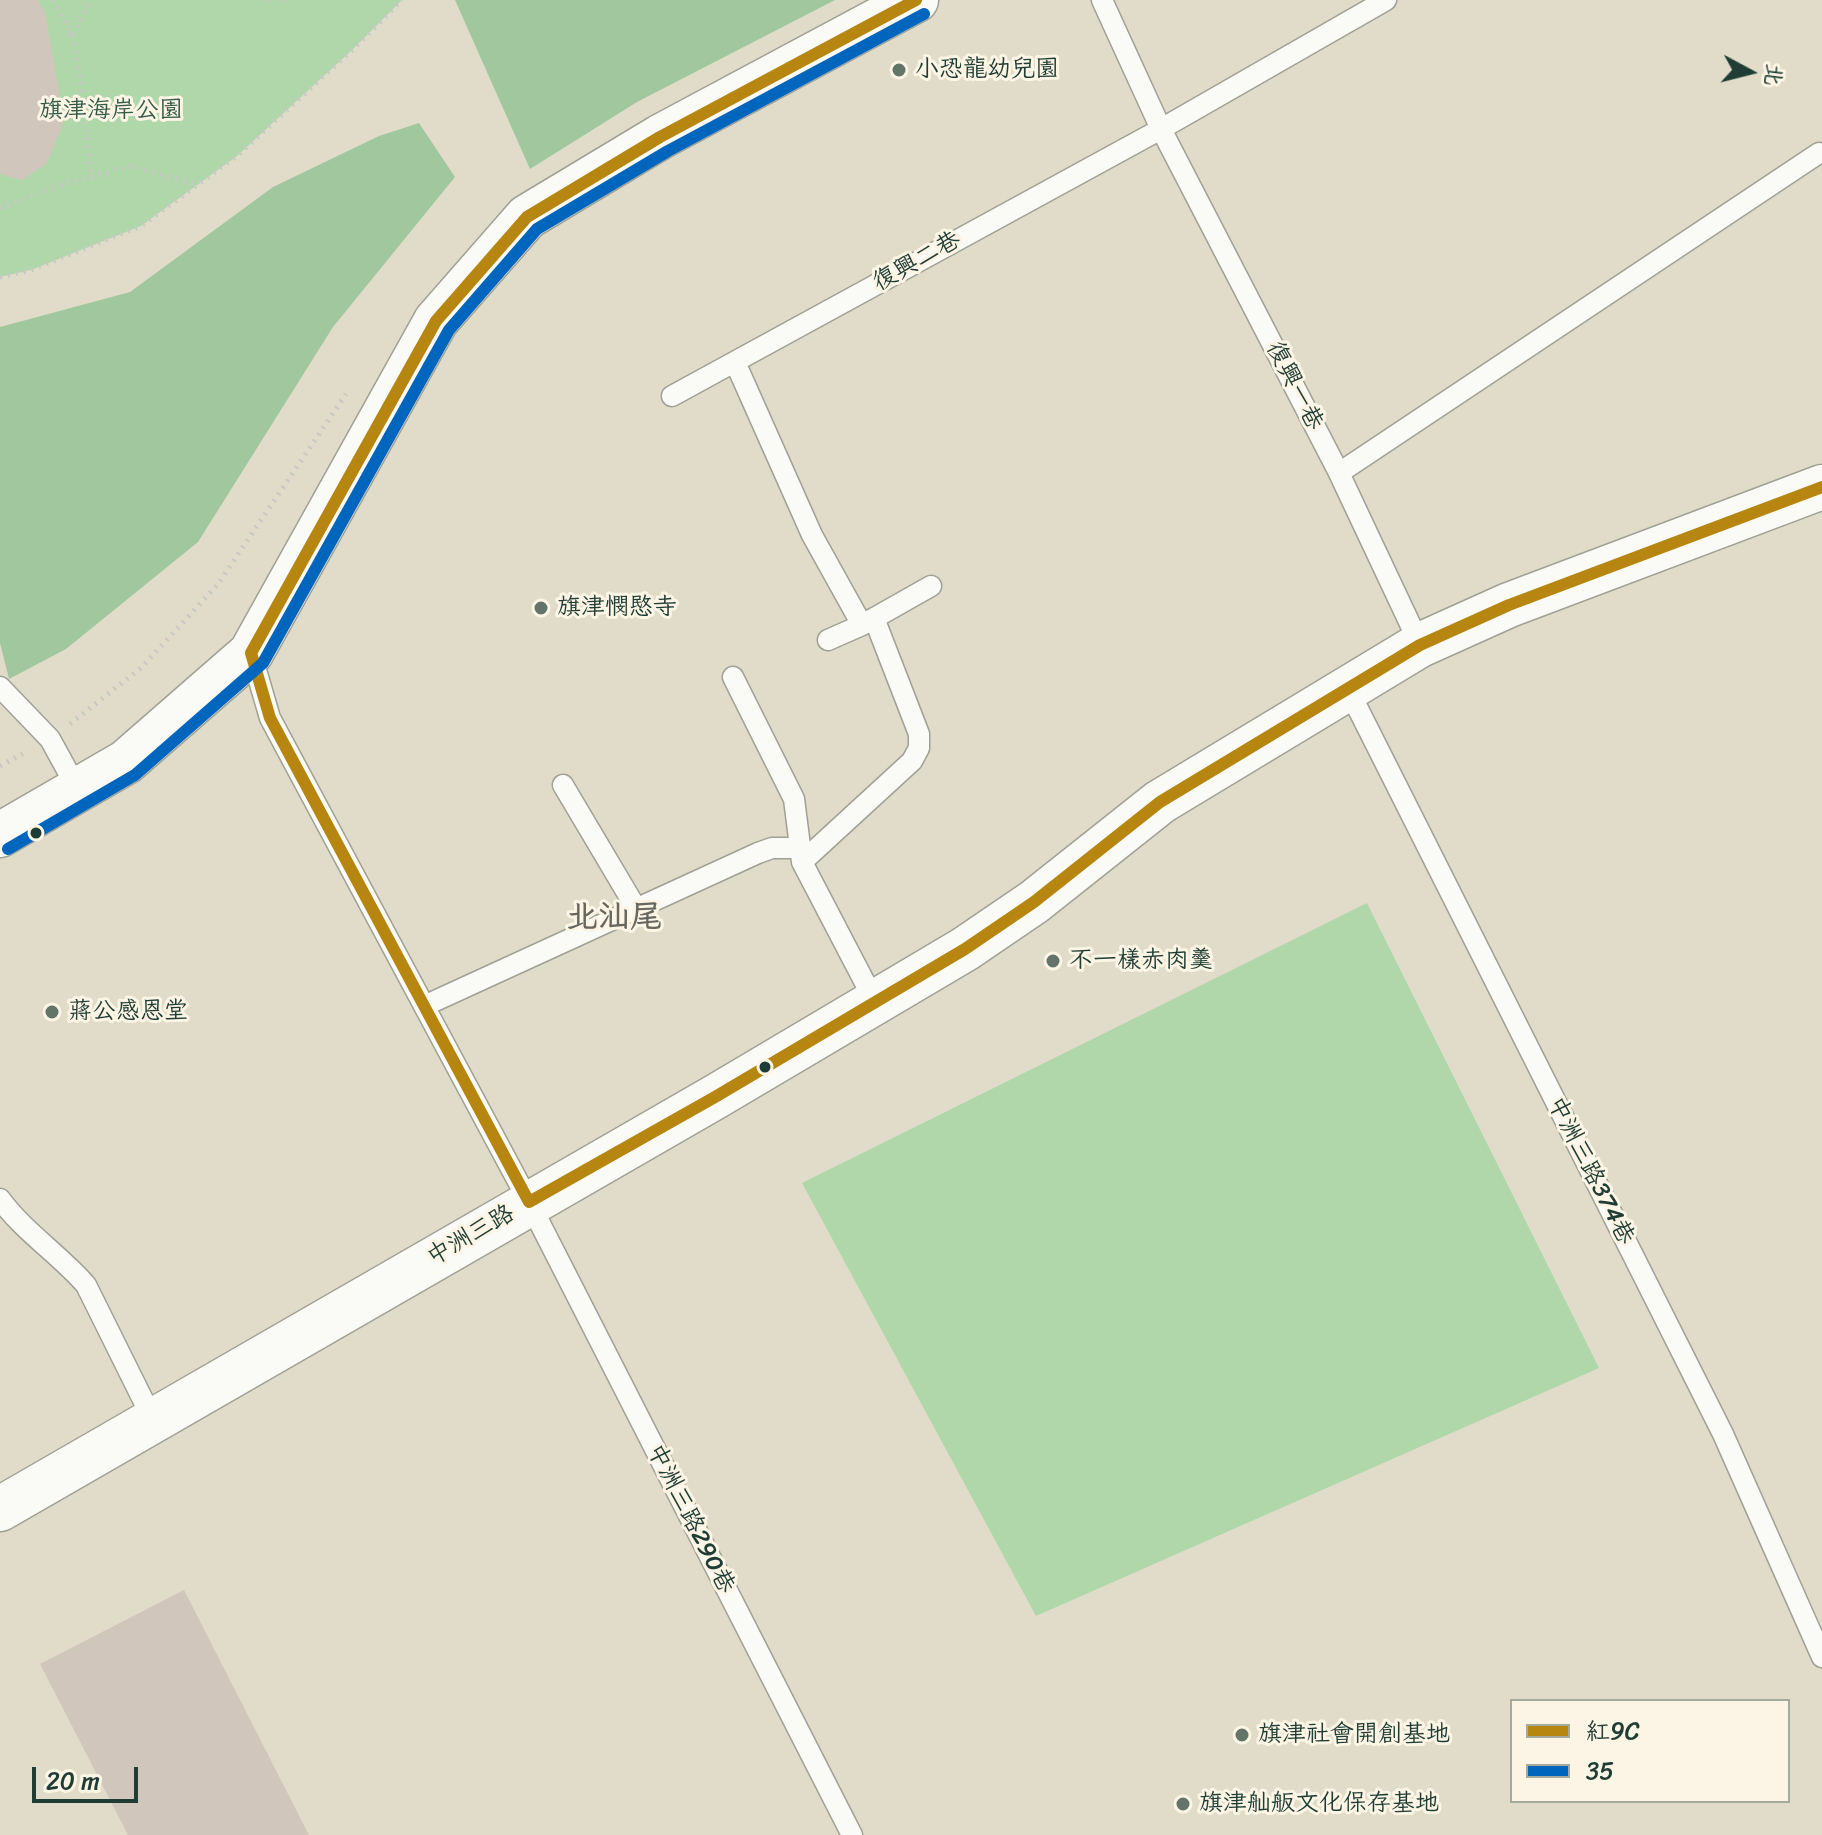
<!DOCTYPE html>
<html>
<head>
<meta charset="utf-8">
<style>
	body { margin:0 }
	#map { position:relative; width:1822px; height:1835px; overflow:hidden; background:#e1dcc9; font-family:Sriracha,"LXGW WenKai TC",sans-serif }
	canvas { display:block }
	.legend { position:absolute; left:1510px; top:1699px; width:280px; height:104px; box-sizing:border-box; background:#fcf5e5; border:2px solid #a4ab9e; margin:0; padding:10px 14px; list-style:none; font-size:24px; color:#1f3d34 }
	.legend li { display:flex; align-items:center; gap:16px; height:40px }
	.legend b { width:40px; border:2px solid #a4ab9e }
	.north { position:absolute; left:1710px; top:32px; width:80px; height:80px; -webkit-text-stroke:6px #fcf5e5; paint-order:stroke; rotate:97deg; font-size:22px; font-weight:700; line-height:32px; text-align:center; color:#1f3d34 }
	.north::after { content:''; display:block; margin:auto; width:28px; height:36px; background:#1f3d34; clip-path:polygon(50% 0,100% 100%,50% 72%,0 100%) }
	.scale { position:absolute; left:32px; top:1767px; width:106px; height:36px; box-sizing:border-box; border:4px solid #1f3d34; border-top:0; padding-left:10px; font-size:24px; line-height:28px; white-space:nowrap; color:#1f3d34; -webkit-text-stroke:6px #fcf5e5; paint-order:stroke }
</style>
</head>
<body>
<div id="map">
<canvas width="1822" height="1835"></canvas>
<ul class="legend">
<li><b style="height:10px;background:#b68610"></b>紅9C</li>
<li><b style="height:10px;background:#0065bd"></b>35</li>
</ul>
<div class="north">北</div>
<div class="scale">20 m</div>
</div>
<script>
const g = document.querySelector('canvas').getContext('2d');
g.lineJoin = 'round';
function paint(path, color) {
  g.fillStyle = color;
  g.fill(path, 'evenodd');
}
function trace(path, color, width, dash) {
  g.strokeStyle = color;
  g.lineWidth = width;
  g.lineCap = dash ? 'butt' : 'round';
  g.setLineDash(dash || []);
  g.stroke(path);
}
function label(font, color, halo, rows, align = 'center') {
  g.font = font + ' Sriracha,"LXGW WenKai TC",sans-serif';
  g.lineWidth = 6;
  g.setLineDash([]);
  g.textBaseline = 'middle';
  g.strokeStyle = halo;
  g.fillStyle = color;
  for (const [text, x, y, turn = 0] of rows) {
    g.save();
    g.translate(x, y);
    g.rotate((+turn || 0) * Math.PI / 180);
    g.textAlign = isNaN(turn) ? turn : align;
    if (halo) g.strokeText(text, 0, 0);
    g.fillText(text, 0, 0);
    g.restore();
  }
}
const green = new Path2D(`
	M0 0H402L351 51 237 156 141 226 31 270 0 277Z
	M1367 903 1599 1368 1036 1616 802 1183Z`);
const forest = new Path2D(`
	M455 0H835L637 102 530 169Z
	M419 123 455 177 333 327 198 542 66 649 9 679 0 643V327L130 292 273 187 379 136Z`);
const building = new Path2D(`
	M0 0H38L45 12 64 121 47 163 22 180 0 174Z
	M184 1590 309 1835H128L40 1664Z`);
const path = new Path2D(`
	M53 0 72 34 78 62 92 177
	M262 0H293
	M72 34 92 0
	M0 208 65 184 131 166 197 185
	M0 277 31 270 141 226 237 156 351 51 402 0
	M70 724 141 668 218 584 346 394
	M0 766 28 751`);
const service = new Path2D(`
	M1102 0 1161 129 1339 473 1420 645
	M735 362 812 535 862 625
	M672 396 1161 129 1386 0
	M1339 473 1819 153
	M828 640 862 625 931 586
	M251 653 270 718 529 1202 852 1835
	M733 677 794 799 802 862 875 1002
	M0 687 50 739 78 790
	M1348 689 1723 1434 1822 1657
	M563 785 636 908
	M802 862 912 761 919 748V734L874 618
	M424 1006 758 853 772 848H800
	M0 1199C24 1232 59 1254 86 1285L153 1420`);
const tertiary = new Path2D(`
	M0 835 126 762 251 653 436 321 527 217 660 137 916 0
	M0 1509 715 1097 965 949 1034 902 1160 802 1420 645 1509 605 1822 487`);
const bus1 = new Path2D(`
	M916 0 660 137 527 217 436 321 251 653 270 718 529 1202 715 1097 965 949 1034 902 1160 802 1420 645 1509 605 1822 487`);
const bus2 = new Path2D(`
	M8 849 135 775 263 663 449 330 537 229 668 151 924 14`);
const markers = [
	[899,70,8,"#637568"],
	[541,608,8,"#637568"],
	[36,833,7,"#1f3d34"],
	[1053,961,8,"#637568"],
	[52,1012,8,"#637568"],
	[765,1067,7,"#1f3d34"],
	[1242,1735,8,"#637568"],
	[1183,1804,8,"#637568"]
];
const poiNames = [
	["小恐龍幼兒園",915,70],
	["旗津憫愍寺",557,608],
	["不一樣赤肉羹",1069,961],
	["蔣公感恩堂",68,1012],
	["旗津社會開創基地",1258,1735],
	["旗津舢舨文化保存基地",1199,1804]
];
const parkNames = [
	["旗津海岸公園",111,111]
];
const streetNames = [
	["復興二巷",917,262,-29],
	["復興一巷",1294,386,63],
	["中洲三路374巷",1590,1171,63],
	["中洲三路",471,1236,-30],
	["中洲三路290巷",690,1519,63]
];
const districtNames = [
	["北汕尾",614,919]
];
paint(green, '#afd7aa');
paint(forest, '#a1c79e');
paint(building, '#d0c6bc');
trace(service, '#a0a195', 23);
trace(tertiary, '#a0a195', 47);
trace(path, '#c8c9c5', 5, [2, 6]);
trace(service, '#fafaf7', 20);
trace(tertiary, '#fafaf7', 44);
trace(bus1, '#b68610', 12);
trace(bus2, '#0065bd', 12);
for (const [x, y, r, color] of markers) {
  const dot = new Path2D();
  dot.arc(x, y, r, 0, 2 * Math.PI);
  g.fillStyle = color;
  g.fill(dot);
  trace(dot, '#fcf5e5', 3);
}
label('24px', '#1f3d34', '#fcf5e5', poiNames, 'left');
label('24px', '#345b47', '#fcf5e5', parkNames);
label('24px', '#1f3d34', '#fcf5e5', streetNames);
label('bold 32px', '#66675f', '#fcf5e5', districtNames);
</script>
</body>
</html>
